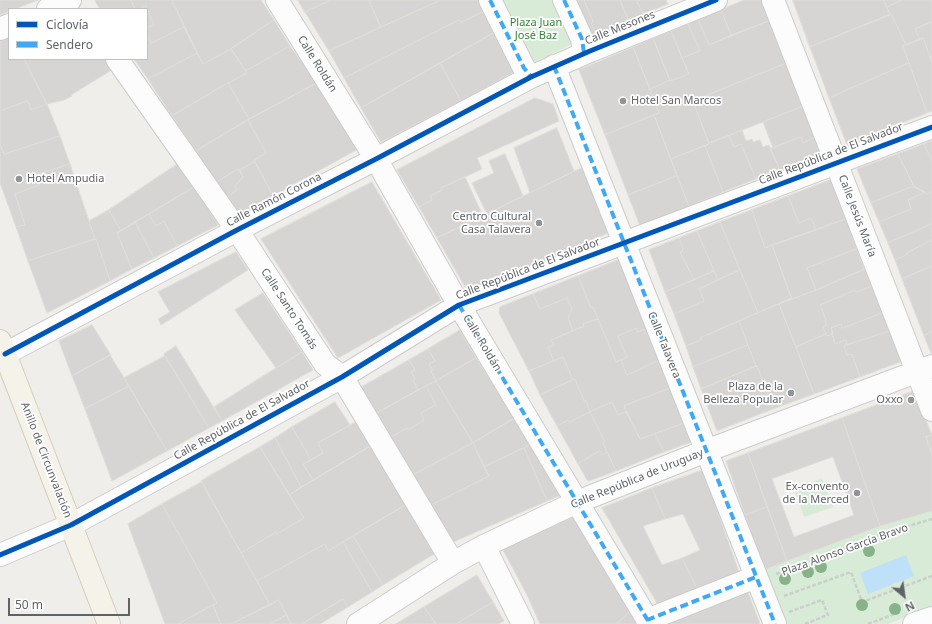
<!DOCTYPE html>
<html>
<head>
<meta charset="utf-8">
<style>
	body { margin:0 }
	#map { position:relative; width:932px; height:624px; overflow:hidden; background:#efeeea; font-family:"Noto Sans",sans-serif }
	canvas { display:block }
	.legend { position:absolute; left:8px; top:8px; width:140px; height:52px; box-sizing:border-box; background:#fff; border:1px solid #bfc1c3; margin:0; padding:5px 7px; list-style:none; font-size:12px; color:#5f6368 }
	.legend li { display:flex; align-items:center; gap:8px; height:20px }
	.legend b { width:20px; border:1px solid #bfc1c3 }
	.north { position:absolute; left:884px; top:576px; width:40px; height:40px; -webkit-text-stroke:3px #fff; paint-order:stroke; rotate:151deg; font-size:11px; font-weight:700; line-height:16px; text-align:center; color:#5f6368 }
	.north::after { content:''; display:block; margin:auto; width:14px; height:18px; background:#5f6368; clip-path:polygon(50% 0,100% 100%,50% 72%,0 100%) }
	.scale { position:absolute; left:8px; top:598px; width:122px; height:18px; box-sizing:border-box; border:2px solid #5f6368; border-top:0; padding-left:5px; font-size:12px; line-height:14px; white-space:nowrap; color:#5f6368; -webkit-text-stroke:3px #fff; paint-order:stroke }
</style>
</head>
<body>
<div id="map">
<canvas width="932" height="624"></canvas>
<ul class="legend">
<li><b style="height:5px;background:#0057b8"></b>Ciclovía</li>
<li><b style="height:5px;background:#3fa9f5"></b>Sendero</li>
</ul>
<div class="north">N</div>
<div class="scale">50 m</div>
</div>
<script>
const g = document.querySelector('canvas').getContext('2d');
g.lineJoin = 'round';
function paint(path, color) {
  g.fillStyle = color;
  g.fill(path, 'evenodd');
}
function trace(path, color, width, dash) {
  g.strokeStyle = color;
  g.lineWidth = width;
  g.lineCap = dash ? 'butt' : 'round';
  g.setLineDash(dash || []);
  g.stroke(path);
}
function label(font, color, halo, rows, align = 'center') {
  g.font = font + ' "Noto Sans",sans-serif';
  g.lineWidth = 3.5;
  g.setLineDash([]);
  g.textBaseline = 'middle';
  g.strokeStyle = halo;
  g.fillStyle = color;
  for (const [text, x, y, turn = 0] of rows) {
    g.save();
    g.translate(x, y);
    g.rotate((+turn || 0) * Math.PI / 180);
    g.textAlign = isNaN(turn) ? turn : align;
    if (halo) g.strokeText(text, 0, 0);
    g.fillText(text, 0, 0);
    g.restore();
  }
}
const green = new Path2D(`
	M490 0H564L582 39 524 68Z
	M822 478 833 507 804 517 794 489Z
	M932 511V607L888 624H785L764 570 880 526Z`);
const water = new Path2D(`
	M906 555 914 576 868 594 860 573Z`);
const building = new Path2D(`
	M0 0H38L15 9H9V11L0 15Z
	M98 0H131L135 9H100L95 1Z
	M131 0H172L184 27 151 43 147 34V28L154 25 146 6 139 9H135Z
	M172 0H261L274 20 231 49 203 64Z
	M298 0H331L305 12Z
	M331 0H369L381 27 329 51 305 12Z
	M369 0H441L381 27Z
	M441 0H484L489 9 461 22 459 20 344 78 329 51Z
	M570 0H584L593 22 591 23 596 35 586 40Z
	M584 0H620L629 21 596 35 591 23 593 22Z
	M620 0H640L637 1 643 14 629 21Z
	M640 0H666L668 4 643 14 637 1Z
	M744 0H763L771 20 731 35 721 10Z
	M793 0H884L890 15 810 47Z
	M884 0H902L887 7Z
	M902 0H931L932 2V22L915 29 920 40 906 45 891 14 890 15 887 7Z
	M146 6 154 25 147 28V9H139Z
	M489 9 499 30 361 108 344 78 459 20 461 22Z
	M721 10 731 35 709 45 698 19Z
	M891 14 906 45 903 46 909 63 829 98 810 47Z
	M698 19 709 45 771 20 787 63 693 101 709 144 671 159 654 115 659 113 650 89 670 80V81L689 74 682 58 700 51 688 24Z
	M274 20 290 46 246 71 231 49Z
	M932 22V62L923 38 920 40 915 29Z
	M688 24 700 51 682 58 671 31Z
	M184 27 197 53 148 79 134 59H147V34L151 43Z
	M499 30 520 69 461 101 440 63Z
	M671 31 689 74 670 81 653 38Z
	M9 38V59H24L47 104 31 110 28 101 0 111V42Z
	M653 38 670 80 650 89 633 47Z
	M923 38 932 62V111L927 113 903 46Z
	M290 46 317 83 249 119 228 83 247 73 246 71Z
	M633 47 659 113 605 135 579 70Z
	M231 49 247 73 228 83 172 116 148 79 197 53 203 64Z
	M24 59H109L115 68 71 95 72 96 64 100 47 104Z
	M440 63 461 101 381 142 361 108Z
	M787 63 804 106 709 143 693 101Z
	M909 63 927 113 847 145 829 98Z
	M228 83 249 119 196 151 172 116Z
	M317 83 358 149 273 196 254 160 266 153 248 120Z
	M535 98 553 104 559 121 477 158 482 169 441 188 442 190 430 196 432 200 419 207 397 170Z
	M28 101 31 110 47 104 60 136 4 154 0 144V111Z
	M804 106 816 137 803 143 801 137 773 148 763 122Z
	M654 115 677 176 628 195 605 135Z
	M248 120 266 153 254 160 255 162 240 170H239L234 171 217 182 196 151Z
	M557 128 574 171 530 193 514 148Z
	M742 130 746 141 752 139 753 142 760 140 763 147 769 145 780 170 756 179 741 144 734 147 729 136Z
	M60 136 70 164 36 175 39 185 15 194 25 225 16 227 0 183V144L4 154Z
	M729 136 734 147 741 144 756 179 723 192 705 146 709 144V143Z
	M801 137 803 143 816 137 822 153 780 170 770 149Z
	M932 141V161L924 144Z
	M924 144 932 161V191L927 194 914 187 898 154Z
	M705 146 723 192 689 206 671 159Z
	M505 154 523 196 487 214 472 183 494 173 489 161Z
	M898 154 914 186 871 203 857 169Z
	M255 162 273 196 239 214 227 197 237 190 235 186 243 177 240 170Z
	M179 163 194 187 121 231 109 210Z
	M70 164 95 239 28 261 16 227 25 225 15 194 39 185 36 175Z
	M588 165 613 231 468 292 437 238Z
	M239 170 243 177 235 186 237 190 227 197 217 182 234 171Z
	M677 176 689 206 640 226 628 195Z
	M465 177 483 216 437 238 419 207 432 200 430 196 442 190 441 188Z
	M831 180 846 219 816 230 811 218 799 223 788 196Z
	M372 182 441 300 338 358 261 239Z
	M914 186 925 192 908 200 911 209 879 222 871 203Z
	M194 187 218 225 177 246 164 221 156 226 149 214Z
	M932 191V224L888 243 879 222 911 209 908 200 925 192 927 194Z
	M788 196 799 223 811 218 816 230 765 248 752 210Z
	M109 210 121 231 117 233 132 269 110 281 96 239H95L89 221Z
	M752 210 765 248 772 245 791 298 758 313 720 222Z
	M149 214 156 226 164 221 177 246 154 258 135 222Z
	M846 219 857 249 807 268 816 290 792 299 772 245Z
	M135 222 154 258 132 269 117 233Z
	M720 222 740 270 718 280 697 231Z
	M932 224V240L907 253 908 254 895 260 888 243Z
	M697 231 714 271 694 280 680 252 683 251 682 250 683 249 679 238Z
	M679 238 683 249 682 250 683 251 680 252 694 280 665 292 649 250Z
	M96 239 110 281 47 313 28 261Z
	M932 240V266L902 279 895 260 908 254 907 253Z
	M857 249 864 269 816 290 807 268Z
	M236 252 248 270 161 325 158 319 170 312 158 292Z
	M626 257 652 326 638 332 636 328 618 336 627 357 616 362 593 307 591 308 578 276Z
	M932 266V331L924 336 902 279Z
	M866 269 872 286 856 292 855 290 820 305 826 320H825L827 325 823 327 826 334 796 347 779 304 816 290Z
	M740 270 758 313 700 338 701 340 686 346 674 314 704 301 699 289Z
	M714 271 718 280 699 289 704 301 674 314 665 292Z
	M578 276 591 308 593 307 598 319 583 324 584 326 573 331 568 318 572 309 567 298 540 309 533 294Z
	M872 286 883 313 842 328 841 324 831 328 833 333 827 336 823 327 827 325 825 320H826L820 305 855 290 856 292Z
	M263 293 302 352 276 368 235 310Z
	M533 294 540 309 567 298 572 309 568 318 573 331 551 340 554 345 548 347 554 361 529 371 499 313 500 307Z
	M779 304 814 394 773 409 757 366H756L739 321Z
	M883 313 890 331 847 345 846 340 835 344 831 328 841 324 842 328Z
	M598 319 616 362 621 360 627 375 662 359 673 387 624 406 626 412 618 415 612 402 590 412 586 401H584L580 390H579L575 379 573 380 563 357 554 361 548 347 554 345 551 340 584 326 583 324Z
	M739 321 748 345 693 367 686 346 701 340 700 338Z
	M92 325 111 355 72 376 59 341Z
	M650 327 662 359 627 375 621 360 627 357 618 336 636 328 638 332Z
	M460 330 476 358 436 381 431 371 433 370 429 364 435 361 428 349Z
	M890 331 903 361 860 377 852 354 847 355 844 346Z
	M932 331V353H931L924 336Z
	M826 334 827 336 832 334 835 344 846 340 847 345 844 346 847 355 852 354 860 377 814 394 796 347Z
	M748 345 756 366 701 389 693 367Z
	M176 346 222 421 209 428 164 354Z
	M428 349 435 361 429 364 433 370 431 371 436 381 418 390 413 380 415 379 411 372 415 370 409 360Z
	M302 352 313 370 222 421 214 407Z
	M110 355 129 386 85 409 72 376Z
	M165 356 209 428 167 451 124 378Z
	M563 357 573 380 540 395 529 371Z
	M476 358 515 418 473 443 436 381Z
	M409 360 415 370 411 372 415 379 413 380 418 390 375 414 360 388Z
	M757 366 773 409 717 431 701 389Z
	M575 379 579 390H580L584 401H586L590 412 569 422 568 420 557 426 540 395Z
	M436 381 473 443 411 476 389 438 407 428 408 430 424 420 421 413 436 405 426 386Z
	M129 386 167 451 112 481 85 409Z
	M426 386 436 405 421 413 424 420 408 430 407 428 389 438 375 414Z
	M673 387 687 422 640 439 624 406Z
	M914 391 932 435 926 437 932 455V511L880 526 842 418Z
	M335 402 350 425 318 443 323 453 311 460 292 427Z
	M612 402 618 415 626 412 640 439 655 434 664 452 616 471 603 443 605 442 590 412Z
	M590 412 605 442 603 443 607 452 602 455 600 451 578 464 557 426 568 420 569 422Z
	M521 414 536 442 484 467 473 443Z
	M842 418 880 526 787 561 748 453ZM833 457 854 515 794 537 772 479Z
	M358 421 371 445 313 480 303 464 323 453 318 443Z
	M687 422 694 441 664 452 655 434Z
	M292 427 311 460 303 464 313 480 301 487 275 438Z
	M932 435V455L926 437Z
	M275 438 301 487 289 495 260 447Z
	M536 442 564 494 547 501 524 448Z
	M376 443 410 502 328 551 325 544 257 581 241 553 276 532 277 534 304 518 289 495Z
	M473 443 489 476 429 506 411 476Z
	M260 447 304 518 277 534 276 532 241 553 201 481Z
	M524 448 547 501 451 543 429 506 489 476 484 467Z
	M600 451 602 455 607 452 616 471 589 481 587 480 578 464Z
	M748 453 767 507 745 515 726 461Z
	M703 470 741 578 700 595 682 558 700 550 683 514 665 519 652 488Z
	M202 482 270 605 231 624H221L213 605 217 603 162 504Z
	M652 488 665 519 643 526 662 565 682 558 700 595 661 610 602 508Z
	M162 504 217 603 178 624H165L128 524Z
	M406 505 434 554 383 585 353 536Z
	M767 507 787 561 764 570 745 515Z
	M576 516 631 611 616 624H540L527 595 502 548Z
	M353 536 383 585 372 592 343 542Z
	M343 542 372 592 348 607 343 599 302 624H291L279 600 270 605 257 581 325 544 328 551Z
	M477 575 493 602 456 624H436L424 607Z
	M746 587 760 624H670L666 618Z
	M343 599 348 607 320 624H302Z
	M279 600 287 615 269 624H231Z
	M493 602 504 621 498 624H456Z
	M213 605 221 624H178Z
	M424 607 436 624H396Z
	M631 611 639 624H616Z
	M287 615 291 624H269Z`);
const path = new Path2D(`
	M776 574 882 534 932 519
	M784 596 851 572 862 602 932 576
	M789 612 822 600 828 615 805 624
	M868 624 900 612`);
const minor = new Path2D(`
	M277 0 376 159 459 305 650 624
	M490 0 524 68 531 77
	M564 0 582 39 584 53
	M773 0 932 410
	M48 9 70 0
	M0 29 9 25
	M117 59 237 230 325 364 342 377 453 563
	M554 66 775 624
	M5 354 237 230 376 159 531 77 590 51 716 0
	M484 546 523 624
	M0 555 71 525 342 377 459 305 932 127
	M647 620 756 577
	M358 624 453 563 484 546 577 502 706 451 932 366
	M914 624 932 618`);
const major = new Path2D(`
	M0 341 109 624`);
const quiet = new Path2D(`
	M490 0 524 68 531 77
	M564 0 582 39 584 53
	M554 66 775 624
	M459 305 650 624
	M647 620 756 577`);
const cycleway = new Path2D(`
	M5 354 237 230 376 159 531 77 590 51 716 0
	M0 555 71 525 342 377 459 305 932 127`);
const trees = [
	[869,551],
	[821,567],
	[808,572],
	[785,579],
	[862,605],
	[895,609]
];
const markers = [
	[623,101,4,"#919496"],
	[19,179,4,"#919496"],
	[539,223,4,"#919496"],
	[791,393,4,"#919496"],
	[911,400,4,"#919496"],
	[857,493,4,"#919496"]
];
const parkNames = [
	["Plaza Juan",536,23],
	["José Baz",536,36]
];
const streetNames = [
	["Calle Mesones",620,28,-22],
	["Calle Roldán",317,64,58],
	["Calle República de El Salvador",831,154,-21],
	["Calle Ramón Corona",274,200,-27],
	["Calle Jesús María",857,216,69],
	["Calle República de El Salvador",528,269,-21],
	["Calle Santo Tomás",289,309,57],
	["Calle Roldán",482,343,59],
	["Calle Talavera",664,345,68],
	["Calle República de El Salvador",242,420,-29],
	["Anillo de Circunvalación",46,460,69],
	["Calle República de Uruguay",637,479,-22],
	["Plaza Alonso García Bravo",845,550,-20]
];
const poiNames = [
	["Hotel San Marcos",631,101,"left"],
	["Hotel Ampudia",27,179,"left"],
	["Centro Cultural",531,217],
	["Casa Talavera",531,230],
	["Plaza de la",783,387],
	["Belleza Popular",783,400],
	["Oxxo",903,400],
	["Ex-convento",849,487],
	["de la Merced",849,500]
];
paint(green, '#d8ebd6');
paint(water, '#bfe0f9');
paint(building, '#d6d5d3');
trace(building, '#deddd9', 1);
trace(minor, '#cbcccc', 24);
trace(major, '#d7ceb8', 24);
trace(path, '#cacfcc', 2.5, [4, 2]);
trace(minor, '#fdfcfc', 22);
trace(major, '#f4f2e9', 22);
trace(quiet, '#3fa9f5', 4, [8, 4]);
trace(cycleway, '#0057b8', 5);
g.fillStyle = '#88b388';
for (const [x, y] of trees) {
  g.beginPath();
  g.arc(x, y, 6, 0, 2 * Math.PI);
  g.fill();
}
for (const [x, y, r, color] of markers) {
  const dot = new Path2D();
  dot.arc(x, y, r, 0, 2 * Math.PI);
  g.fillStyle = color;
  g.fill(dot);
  trace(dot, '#fff', 1.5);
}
label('11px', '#348238', '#fff', parkNames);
label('11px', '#5f6368', '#fff', streetNames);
label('11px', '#5f6368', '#fff', poiNames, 'right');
</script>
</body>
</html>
